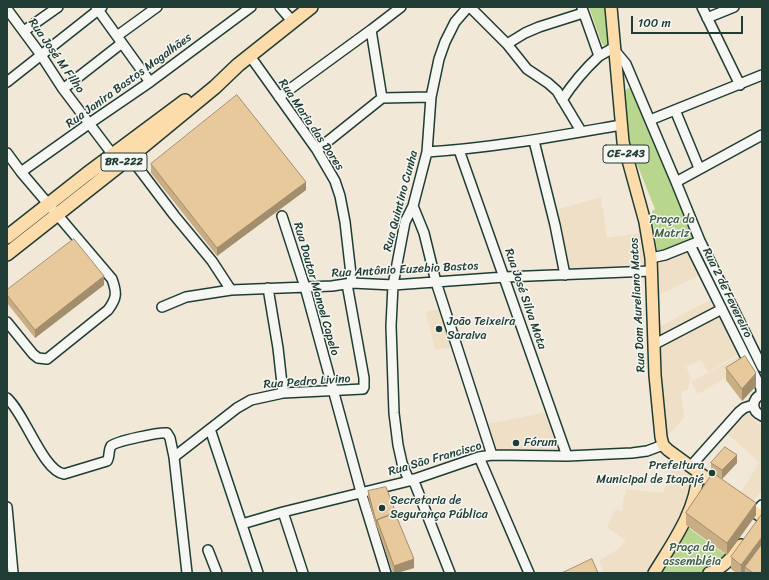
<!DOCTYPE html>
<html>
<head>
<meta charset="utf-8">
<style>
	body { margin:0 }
	#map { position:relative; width:769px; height:580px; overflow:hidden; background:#f2e8d8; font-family:Sriracha,sans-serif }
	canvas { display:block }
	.frame { position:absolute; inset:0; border:8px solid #1f3d34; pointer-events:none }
	.scale { position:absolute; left:631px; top:16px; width:112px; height:18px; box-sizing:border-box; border:2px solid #1f3d34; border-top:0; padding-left:5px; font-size:12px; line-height:14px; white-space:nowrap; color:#1f3d34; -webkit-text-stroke:3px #f6f6f2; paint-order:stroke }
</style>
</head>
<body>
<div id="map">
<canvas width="769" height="580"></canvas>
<div class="frame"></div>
<div class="scale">100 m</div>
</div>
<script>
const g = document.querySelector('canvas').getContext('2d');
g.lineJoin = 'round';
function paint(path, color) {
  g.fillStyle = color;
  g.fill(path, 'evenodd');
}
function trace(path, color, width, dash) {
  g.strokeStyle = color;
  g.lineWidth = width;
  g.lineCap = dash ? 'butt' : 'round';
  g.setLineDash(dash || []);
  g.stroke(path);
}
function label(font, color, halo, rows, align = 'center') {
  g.font = font + ' Sriracha,sans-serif';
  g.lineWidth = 3;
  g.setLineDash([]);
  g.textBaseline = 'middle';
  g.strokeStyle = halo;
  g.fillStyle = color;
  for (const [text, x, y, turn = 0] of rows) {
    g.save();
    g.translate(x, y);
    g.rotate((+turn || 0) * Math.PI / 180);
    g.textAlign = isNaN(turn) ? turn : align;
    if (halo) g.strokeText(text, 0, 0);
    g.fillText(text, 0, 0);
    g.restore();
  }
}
const built = new Path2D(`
	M601 197 607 238 639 233 644 264 568 269 559 209Z
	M687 249 700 275 658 295 653 262Z
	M710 300 717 311 661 339 659 327Z
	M441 309 453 347 435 350 426 312Z
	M719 315 737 355 708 372 701 360 686 367 691 377 688 389 681 392 684 418 666 437 660 345Z
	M737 357 744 367 698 394 691 382Z
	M744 410 762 427V491L750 504 740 492 749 480 759 462 725 432Z
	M547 412 562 452 497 451 488 424Z
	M673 466 692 474 685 506 670 535 646 573H604L599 561 618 549 626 541 607 527 615 510 623 511V500L627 489 663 493Z`);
const green = new Path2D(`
	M589 7H607L610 44C607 46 605 46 602 44Z
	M628 88 634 89 693 235 691 239 663 253H660L657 250 652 211 655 209 628 142 623 93Z
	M686 526 726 555 704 571 699 573H657Z`);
const minor = new Path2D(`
	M96 7 150 82
	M280 7 293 22
	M470 7 507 44 527 69 548 83 557 91 581 131
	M702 7 740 85
	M582 8 599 56 615 47
	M7 9 41 55 63 89 113 155
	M707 18 734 7
	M24 31 58 7
	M117 36 157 7
	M507 44 525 33 539 27 583 13
	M616 52 626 64 676 182 700 241 665 255 651 258
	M250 56 317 150 335 181 340 196 345 222 352 283
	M7 82 102 7
	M63 89 122 43
	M279 97 371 30 401 7
	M382 98 431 97
	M562 100C573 83 584 70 599 56
	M675 110 699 168
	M650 120 762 75
	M534 141 555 225 565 275
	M317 150 382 98 371 30
	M459 150 567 456
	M427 152C493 148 557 136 621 125
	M7 153 21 172 112 279C117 293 117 298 108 310L47 359 38 358 33 354 7 322
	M130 157 174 215 212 261 231 290
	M21 172 90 123 150 82 251 7
	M676 182 762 135
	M413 206 424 233 436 282 492 455
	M282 216 305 287 361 492 386 573
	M700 241 762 367
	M690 245 758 382 761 388V394
	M268 288 278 348 283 393
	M162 307 186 297 231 290 332 286 352 283 393 285 505 277 651 271
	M655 344 722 309
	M762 394C751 399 751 411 762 416
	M7 398C25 414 43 471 64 474L107 461C110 457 108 451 111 446 116 441 160 432 167 433L170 438 174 457 187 573
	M210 429 258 573
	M174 457 237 408 251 400 283 393 363 389 364 387V378L347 284
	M479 457 529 573
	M690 467 739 412 744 408 753 405
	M413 479 450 573
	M409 481 402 463 398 445 394 413 391 326 393 285 405 222 413 206 427 152 431 97 439 59 445 42 455 22 468 7
	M7 507 13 573
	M283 512 303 573
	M756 512 762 505
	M242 524 283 512 409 481 479 457 492 455 567 456 632 453 647 451 663 445
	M208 550 217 573`);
const major = new Path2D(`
	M611 7 623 142 645 222 651 258 655 375 661 437 663 445 668 450 720 488
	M744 504 762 517
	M654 573C673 542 696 511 698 473
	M709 573C725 567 731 558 741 545`);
const highway = new Path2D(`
	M7 237 87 174 185 101
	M7 254 130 157 215 87 238 65 311 7`);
const wall = new Path2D(`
	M151 164 306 190 217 256 151 173Z
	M104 285 35 338 7 303V290Z
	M726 368 756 386 742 401 726 380Z
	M711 463H737L722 479 716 475 756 515 727 555 686 525V513L713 473 711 471Z
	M368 491 396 514 414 568 397 573H393L377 527H376L368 497Z
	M731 557 762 573H745V571L744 573H736L731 569Z`);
const shadedWall = new Path2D(`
	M306 182V190L217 256V248Z
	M104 276V285L35 338V330Z
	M756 373V386L742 401V389Z
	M737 455V463L722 479V470Z
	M756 503V515L727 555V543Z
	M377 520V527H376V521Z
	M762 537V549L745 567V571L744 573H741V565Z
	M414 559V568L397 573H394V566Z`);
const building = new Path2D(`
	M237 95 306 182 217 248 151 164Z
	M74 239 104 276 35 330 7 295V290Z
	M745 356 756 373 742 389 726 368Z
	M725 447 737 455 722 470 711 463Z
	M713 473 756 503 727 543 686 513Z
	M386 487 396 513H395L377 520H378L376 521 368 491Z
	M395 513 414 559 394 566 377 520Z
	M762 514V537L741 565 731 557Z
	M762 544V572L761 573H753L745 567Z
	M592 559 598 573H562Z`);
const markers = [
	[439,329,4,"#1f3d34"],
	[516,443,4,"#1f3d34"],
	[712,473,4,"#1f3d34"],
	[382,508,4,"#1f3d34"]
];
const shields = [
	[626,154,46],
	[124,162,46]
];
const shieldNames = [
	["CE-243",626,154],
	["BR-222",124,162]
];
const streetNames = [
	["Rua José M Filho",56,56,55],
	["Rua Janira Bastos Magalhães",129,81,-36],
	["Rua Maria das Dores",311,125,56],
	["Rua Quintino Cunha",401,201,-75],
	["Rua Antônio Euzebio Bastos",405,270,-3],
	["Rua Doutor Manoel Capelo",316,289,74],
	["Rua 2 de Fevereiro",727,293,64],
	["Rua José Silva Mota",525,299,71],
	["Rua Dom Aureliano Matos",638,305,-93],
	["Rua Pedro Livino",307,382,-4],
	["Rua São Francisco",435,459,-16]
];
const parkNames = [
	["Praça da",672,220],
	["Matriz",672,234],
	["Praça da",692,548],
	["assembléia",692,562]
];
const poiNames = [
	["João Teixeira",447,322],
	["Saraiva",447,336],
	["Fórum",524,443],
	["Prefeitura",704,466,"right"],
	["Municipal de Itapajé",704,480,"right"],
	["Secretaria de",390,501],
	["Segurança Pública",390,515]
];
paint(built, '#efdfc6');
paint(green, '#b9d68e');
trace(minor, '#1f3d34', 12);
trace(major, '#1f3d34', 14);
trace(highway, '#1f3d34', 16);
trace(minor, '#f6f6f2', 9);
trace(major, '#fddcac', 11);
trace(highway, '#fddcac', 13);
paint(wall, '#c8ad85');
paint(shadedWall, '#a28d6c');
paint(building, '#e8c99b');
trace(building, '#a28d6c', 1);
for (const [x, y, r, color] of markers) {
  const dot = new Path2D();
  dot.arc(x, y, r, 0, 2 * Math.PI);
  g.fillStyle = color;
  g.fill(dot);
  trace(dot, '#f6f6f2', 1.5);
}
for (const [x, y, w] of shields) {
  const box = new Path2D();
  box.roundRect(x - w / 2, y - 9, w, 18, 3);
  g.fillStyle = '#f6f6f2';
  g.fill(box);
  trace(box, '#1f3d34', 1);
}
label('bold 11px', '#1f3d34', null, shieldNames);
label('12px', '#1f3d34', '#f6f6f2', streetNames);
label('12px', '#3e5c46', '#f6f6f2', parkNames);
label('12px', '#1f3d34', '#f6f6f2', poiNames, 'left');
</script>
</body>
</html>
